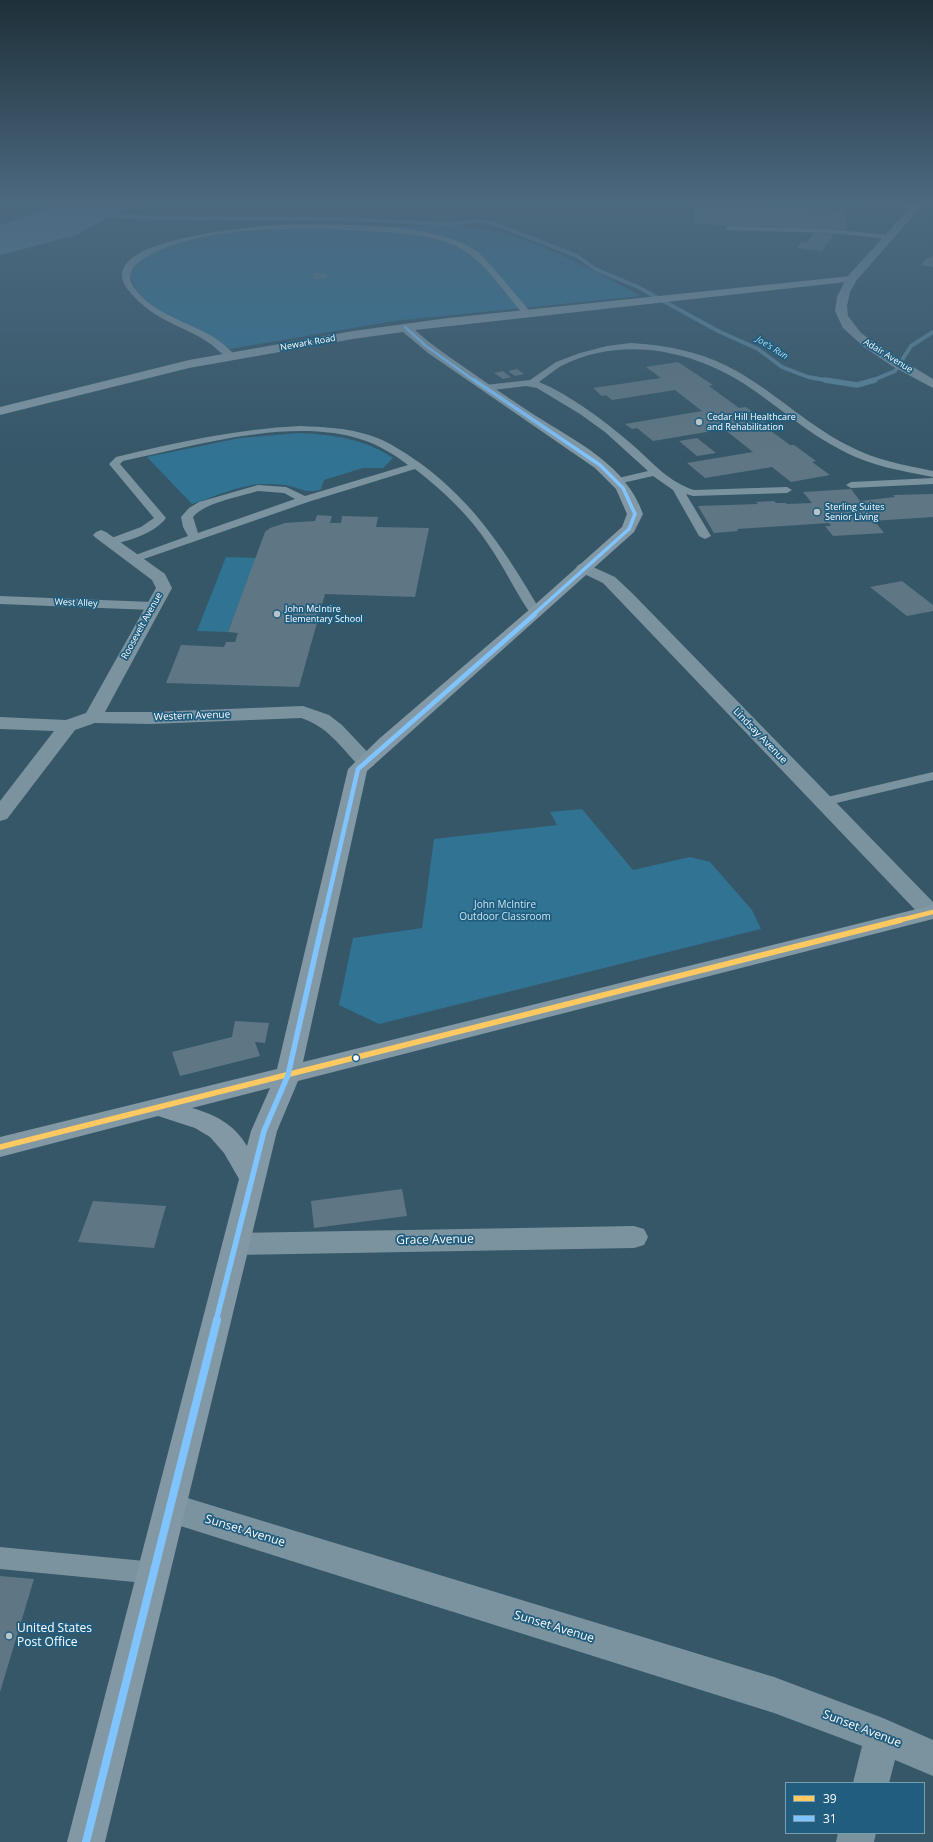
<!DOCTYPE html>
<html>
<head>
<meta charset="utf-8">
<style>
	body { margin:0 }
	#map { position:relative; width:933px; height:1842px; overflow:hidden; background:#365768; font-family:"Open Sans",sans-serif }
	canvas { display:block }
	.legend { position:absolute; left:785px; top:1782px; width:140px; height:52px; box-sizing:border-box; background:#205d7e; border:1px solid #799eb2; margin:0; padding:5px 7px; list-style:none; font-size:12px; color:#fff }
	.legend li { display:flex; align-items:center; gap:8px; height:20px }
	.legend b { width:20px; border:1px solid #799eb2 }
</style>
</head>
<body>
<div id="map">
<canvas width="933" height="1842"></canvas>
<ul class="legend">
<li><b style="height:5px;background:#fdc960"></b>39</li>
<li><b style="height:5px;background:#80c4ff"></b>31</li>
</ul>
</div>
<script>
const g = document.querySelector('canvas').getContext('2d');
g.lineJoin = 'round';
function paint(path, color) {
  g.fillStyle = color;
  g.fill(path, 'evenodd');
}
function trace(path, color, width, dash) {
  g.strokeStyle = color;
  g.lineWidth = width;
  g.lineCap = dash ? 'butt' : 'round';
  g.setLineDash(dash || []);
  g.stroke(path);
}
function label(font, color, halo, rows, align = 'center') {
  g.font = font + ' "Open Sans",sans-serif';
  g.lineWidth = 3.5;
  g.setLineDash([]);
  g.textBaseline = 'middle';
  g.strokeStyle = halo;
  g.fillStyle = color;
  for (const [text, x, y, turn = 0] of rows) {
    g.save();
    g.translate(x, y);
    g.rotate((+turn || 0) * Math.PI / 180);
    g.textAlign = isNaN(turn) ? turn : align;
    if (halo) g.strokeText(text, 0, 0);
    g.fillText(text, 0, 0);
    g.restore();
  }
}
const green = new Path2D(`
	M455 225C477 228 499 231 521 239 562 252 602 276 641 296L394 321 230 349C220 343 211 336 201 331 176 318 135 305 130 273L142 257 186 240 229 233 281 229Z
	M300 433C334 435 365 439 393 458L383 468H363L324 480 321 489C309 495 297 487 285 485 278 484 271 484 264 484 242 484 214 497 192 504L147 457 240 438Z
	M226 557 256 558 228 632 197 631Z
	M582 809 633 870 690 857 710 862 752 910 761 929 379 1024 339 1005 353 938 422 928 434 839 557 825 550 812Z`);
const water = new Path2D(`
	M62 201H143L99 222 77 235 0 255V225L33 214Z`);
const streamFar1 = new Path2D(`
	M101 215 159 218 344 219 446 224 482 221 495 224 577 256 595 269 638 287 718 331 758 349 782 367 808 377 831 381
	M871 381 895 371 911 346 933 332`);
const stream = new Path2D(`
	M825 380 857 385 875 380`);
const building = new Path2D(`
	M695 204 845 210 847 229 693 224Z
	M814 232 834 234 822 251 797 248 802 242 806 243Z
	M933 255V267L921 265 927 258H930Z
	M314 273H324L328 278 313 279Z
	M678 362 713 385 709 386 739 408 746 407 766 422 760 423 790 445H794L816 461 812 462 830 475 791 482 772 467 705 478 687 463 753 452 724 429 653 441 637 428 632 429 625 424 702 411 675 390 612 400 606 395 602 396 593 388 661 378 646 367Z
	M517 369 524 374 515 376 508 371Z
	M503 371 511 377 503 379 494 373Z
	M697 438 716 453 697 456 679 441Z
	M851 489 860 501 895 497 893 495 933 494V517L872 521 874 524H877L884 533 833 536 825 526H831L829 523 737 529 738 531 714 533 698 506 758 504 756 502 774 501 776 503H786L787 504 812 503 803 492Z
	M317 515 332 516 330 523H341L342 516 378 517 376 527 429 528 415 597 325 594 299 687 166 683 181 645 224 647 226 642H235L238 633 228 632 265 532 270 528 285 523 315 521Z
	M902 581 933 605V611L907 616 870 587Z
	M235 1021 269 1023 265 1043 255 1042 260 1056 180 1076 172 1052 232 1037Z
	M402 1189 407 1216 314 1228 311 1201Z
	M93 1201 166 1206 154 1248 78 1242Z
	M0 1576 34 1579 0 1692Z`);
const lane = new Path2D(`
	M855 201H877L915 205 919 207 915 209 859 203Z
	M278 225C329 224 432 221 475 250 485 257 493 269 502 278 511 290 522 301 531 313L530 315H524C503 291 481 255 451 244 429 235 403 233 380 232 316 227 206 224 150 255 139 261 128 267 131 282 146 311 183 320 210 335 219 340 227 347 234 354L236 356 234 358 231 359C223 357 216 347 209 343 199 336 188 331 177 326 158 317 142 307 129 291 86 239 254 227 278 225Z
	M726 226 831 229 888 235 892 237 888 239 831 233 729 230H726Z
	M631 343C665 345 697 351 727 366 771 388 805 424 849 446 875 460 904 465 933 471V477C902 471 871 466 843 451 807 433 777 405 743 383 689 349 620 336 561 366 553 371 546 377 539 382 571 395 610 425 635 447 654 464 669 482 694 490L787 487 792 490 787 493 693 496 686 494 711 536 705 539 699 536 673 490 653 476 618 484 614 483 613 481 614 479 648 471 605 432 580 414 537 388 526 386 485 391 480 388 485 385 530 380 556 362 580 353 607 346Z
	M300 426C324 427 347 428 369 435 388 441 404 452 420 463 478 506 506 553 542 613L540 616H532C516 593 504 567 488 544 469 515 442 490 415 469L308 502 138 561H130L128 559 130 557 188 536 183 527 181 517 189 508 199 502 258 485 286 487 305 496 408 465C395 455 379 445 363 440 293 416 194 446 123 461L120 464 166 518C154 534 128 541 110 545L104 542 106 540 141 527 154 518 109 464 116 457C177 442 238 429 300 426ZM258 491 284 493 295 499 198 533 193 517C206 502 239 497 258 491Z
	M933 478V484L851 488 846 485 851 482Z
	M0 596 152 602 156 603 158 606 156 609 152 610 0 604Z
	M933 772V780L824 806 819 805 817 802 819 799Z
	M0 1547 155 1562 163 1565 167 1573 163 1581 155 1584 0 1569Z`);
const street = new Path2D(`
	M101 530 106 532 165 574 172 588 105 712H151L303 706 329 715 342 725 373 758 376 762 373 766 366 768 359 766C340 746 328 727 301 718L151 724 95 723 75 730 7 819 0 821V801L54 731 0 729V717L66 720 86 713 156 588 152 580 96 538 93 535 96 532Z
	M584 563 615 577 633 594 933 902V918L922 917 603 583 578 571 576 568 578 565Z
	M634 1226 644 1229 648 1237 644 1245 634 1248 236 1255 226 1252 222 1244 226 1236 236 1233Z
	M171 1493 774 1677 883 1718 933 1740V1776L895 1760 889 1783H853L862 1746 774 1713 171 1523 160 1518 155 1508 160 1498Z
	M838 1833H876L874 1842H836Z`);
const secondary = new Path2D(`
	M851 276 857 279 855 281 415 330C429 343 445 354 461 365 485 382 510 399 536 416 577 442 626 465 643 514L634 532 367 771 303 1062 933 905V919L298 1081 277 1131 105 1842H67L239 1179 224 1153 210 1137 195 1128 158 1116 0 1157V1137L277 1069 348 769 380 738 530 609 622 527 627 514 616 489 595 468 428 353 403 332 353 339 189 368 0 415V407L189 360 353 331 448 318ZM270 1088 251 1131 247 1146C234 1124 216 1115 192 1108Z`);
const primary = new Path2D(`
	M916 201H926L856 281 850 292 847 306 848 316 861 333 887 351 933 379V388L892 366 864 347 843 328 835 311 837 297 847 277Z`);
const bus1Far1 = new Path2D(`
	M897 921 933 912`);
const bus1 = new Path2D(`
	M0 1147 901 920`);
const bus2Far4 = new Path2D(`
	M405 327 426 346 475 381`);
const bus2Far3 = new Path2D(`
	M474 380 600 465 623 488 635 514 629 529 533 615`);
const bus2Far2 = new Path2D(`
	M323 921 358 769 535 614`);
const bus2Far1 = new Path2D(`
	M216 1321 264 1131 288 1075 323 920`);
const bus2 = new Path2D(`
	M86 1842 217 1320`);
const markers = [
	[699,422,4,"#b9c4ca"],
	[817,512,4,"#b9c4ca"],
	[277,614,4,"#b9c4ca"],
	[356,1058,3.5,"#fff"],
	[9,1636,4,"#b9c4ca"]
];
const farStreetnames = [
	["Newark Road",308,343,-10],
	["Adair Avenue",888,356,32],
	["West Alley",76,603,2],
	["Roosevelt Avenue",142,626,-61]
];
const farWaternames = [
	["Joe's Run",772,348,32]
];
const farPoinames = [
	["Cedar Hill Healthcare",707,417],
	["and Rehabilitation",707,427],
	["Sterling Suites",825,507],
	["Senior Living",825,517],
	["John McIntire",285,609],
	["Elementary School",285,619]
];
const streetNames = [
	["Western Avenue",192,716,-2],
	["Lindsay Avenue",760,736,46]
];
const parkNames = [
	["John McIntire",505,905],
	["Outdoor Classroom",505,917]
];
const nearStreetnames = [
	["Grace Avenue",435,1240,-1],
	["Sunset Avenue",245,1531,17],
	["Sunset Avenue",554,1627,17],
	["Sunset Avenue",862,1729,21]
];
const nearPoinames = [
	["United States",17,1629],
	["Post Office",17,1643]
];
paint(green, '#317393');
paint(water, '#58849a');
trace(streamFar1, '#58849a', 4);
trace(stream, '#58849a', 5.5);
paint(building, '#5f7784');
paint(lane, '#7b939f');
paint(street, '#7b939f');
paint(secondary, '#8298a4');
paint(primary, '#7a919e');
trace(bus1Far1, '#fdc960', 4.5);
trace(bus1, '#fdc960', 5.5);
trace(bus2Far4, '#80c4ff', 2.5);
trace(bus2Far3, '#80c4ff', 3.5);
trace(bus2Far2, '#80c4ff', 4.5);
trace(bus2Far1, '#80c4ff', 5.5);
trace(bus2, '#80c4ff', 8);
const sky = g.createLinearGradient(0, 0, 0, 459);
sky.addColorStop(0, '#1e3039');
sky.addColorStop(0.44, '#4c6980');
sky.addColorStop(1, '#4c698000');
g.fillStyle = sky;
g.fillRect(0, 0, 933, 459);
for (const [x, y, r, color] of markers) {
  const dot = new Path2D();
  dot.arc(x, y, r, 0, 2 * Math.PI);
  g.fillStyle = color;
  g.fill(dot);
  trace(dot, '#205d7e', 1.5);
}
label('9px', '#fff', '#205d7e', farStreetnames);
label('italic 9px', '#afdaef', '#205d7e', farWaternames);
label('9px', '#fff', '#205d7e', farPoinames, 'left');
label('10px', '#fff', '#205d7e', streetNames);
label('10px', '#c8e6f5', '#205d7e', parkNames);
label('12px', '#fff', '#205d7e', nearStreetnames);
label('12px', '#fff', '#205d7e', nearPoinames, 'left');
</script>
</body>
</html>
